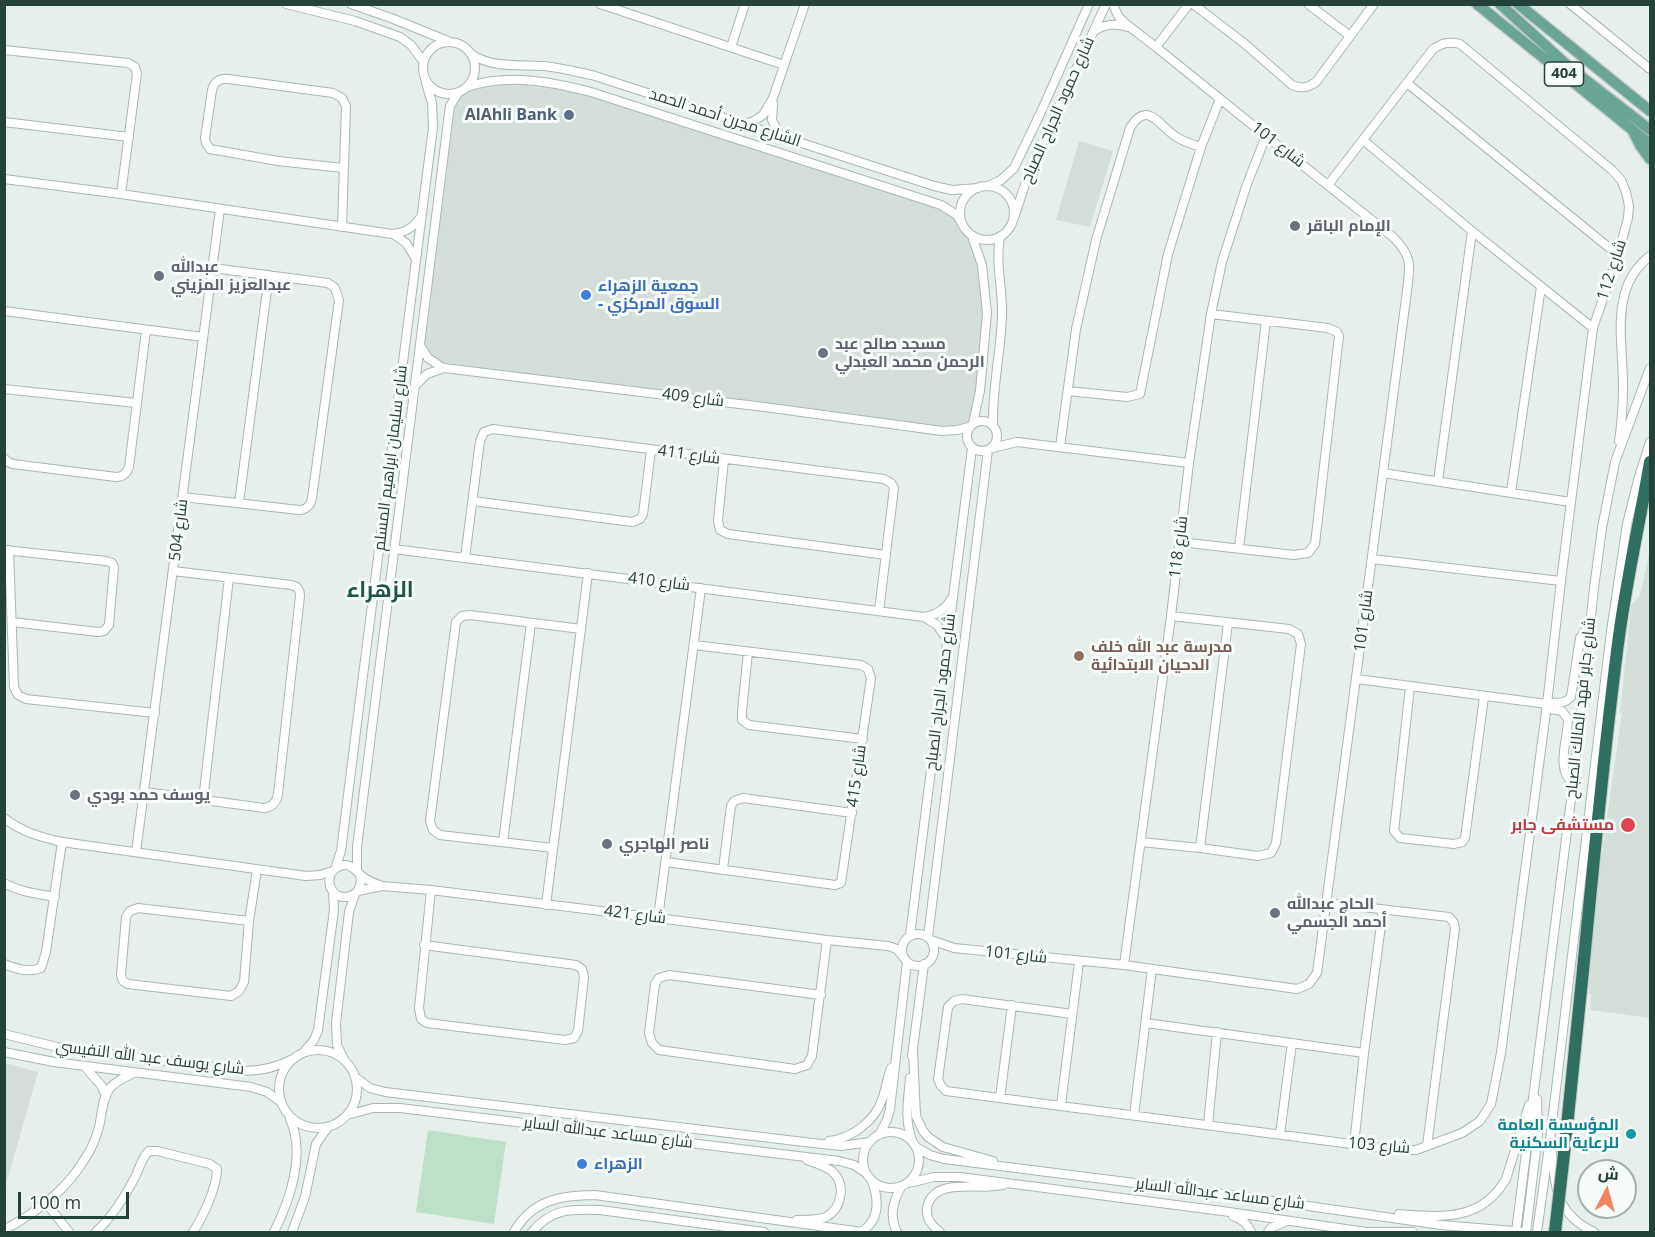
<!DOCTYPE html>
<html>
<head>
<meta charset="utf-8">
<style>
	body { margin:0 }
	#map { position:relative; width:1655px; height:1237px; overflow:hidden; background:#e6efeb; font-family:"Open Sans",Cairo,sans-serif }
	canvas { display:block }
	.frame { position:absolute; inset:0; border:6px solid #24423a; pointer-events:none }
	.north { position:absolute; left:1577px; top:1159px; width:60px; height:60px; box-sizing:border-box; background:#f7fbf9; border:2px solid #a3b1ad; border-radius:50%; rotate:6deg; font-size:16px; font-weight:700; line-height:24px; text-align:center; color:#24423a }
	.north::after { content:''; display:block; margin:auto; width:21px; height:27px; background:#f4845f; clip-path:polygon(50% 0,100% 100%,50% 72%,0 100%) }
	.scale { position:absolute; left:18px; top:1192px; width:111px; height:27px; box-sizing:border-box; border:3px solid #24423a; border-top:0; padding-left:8px; font-size:18px; line-height:21px; white-space:nowrap; color:#24423a; -webkit-text-stroke:4px #f7fbf9; paint-order:stroke }
</style>
</head>
<body>
<div id="map">
<canvas width="1655" height="1237"></canvas>
<div class="frame"></div>
<div class="north">ش</div>
<div class="scale">100 m</div>
</div>
<script>
const g = document.querySelector('canvas').getContext('2d');
g.lineJoin = 'round';
function paint(path, color) {
  g.fillStyle = color;
  g.fill(path, 'evenodd');
}
function trace(path, color, width, dash) {
  g.strokeStyle = color;
  g.lineWidth = width;
  g.lineCap = dash ? 'butt' : 'round';
  g.setLineDash(dash || []);
  g.stroke(path);
}
function label(font, color, halo, rows, align = 'center') {
  g.font = font + ' "Open Sans",Cairo,sans-serif';
  g.lineWidth = 6;
  g.setLineDash([]);
  g.textBaseline = 'middle';
  g.strokeStyle = halo;
  g.fillStyle = color;
  for (const [text, x, y, turn = 0] of rows) {
    g.save();
    g.translate(x, y);
    g.rotate((+turn || 0) * Math.PI / 180);
    g.textAlign = isNaN(turn) ? turn : align;
    if (halo) g.strokeText(text, 0, 0);
    g.fillText(text, 0, 0);
    g.restore();
  }
}
const built = new Path2D(`
	M497 80 591 92 957 215 967 231 972 236 987 313 973 423 957 430 614 389 436 361 429 354 424 346 432 251 449 113 458 93 468 87Z
	M1079 141 1113 151 1090 227 1056 220Z
	M1650 549V1018L1590 1010 1591 994 1584 993 1590 937 1622 713H1620L1631 605 1640 596Z
	M5 1063 38 1072 5 1188 4 1063Z`);
const green = new Path2D(`
	M428 1130 506 1142 494 1224 416 1212Z`);
const minor = new Path2D(`
	M286 4 355 21 400 37 411 45 423 61
	M351 4 391 18 448 41
	M600 4 784 65
	M1193 4 1245 44 1292 85C1301 89 1308 88 1316 82L1374 4
	M1308 4 1350 36
	M1570 4 1650 69
	M1094 31C1105 24 1115 23 1128 27
	M423 68a26 26 0 1 1 52 0a26 26 0 1 1-52 0Z
	M731 47 745 4
	M1156 47 1189 4
	M4 50 128 63 135 67 137 74 121 194
	M471 54C494 69 519 64 544 66 562 68 578 72 595 76L934 186 952 190 978 188
	M1407 83 1618 255
	M468 87C507 73 552 82 591 92L941 205 957 215 962 224
	M773 104 772 120 781 137
	M4 122 129 137
	M744 124 754 121 763 115 773 98 805 4
	M1363 140 1472 231 1593 328
	M4 179 121 194 392 234C405 233 413 228 420 218
	M1328 185 1433 49C1443 43 1448 41 1460 44L1612 170 1621 180 1626 192 1629 206 1628 218 1618 255 1593 328 1561 581 1372 559
	M988 186 1001 180 1014 168 1041 112 1089 4
	M960 213a27 27 0 1 1 54 0a27 27 0 1 1-54 0Z
	M1014 218 1029 172 1106 4
	M342 227 346 106 342 98 333 93 228 79C220 78 214 82 212 90L205 138 206 143 210 149 278 161 343 168
	M393 234 406 243 416 259
	M972 236 982 265 987 313 980 391 973 423
	M4 311 203 337
	M421 347 428 358 443 368
	M416 385 427 374 444 368 764 407 942 431 957 430 969 427
	M4 389 136 403
	M1068 391 1127 397 1140 394 1168 254 1201 147 1220 99
	M967 436a15 15 0 1 1 30 0a15 15 0 1 1-30 0Z
	M993 425C992 388 1001 352 1002 315 1003 289 995 263 1000 237
	M1619 441C1622 422 1623 404 1623 385 1623 341 1609 287 1650 256
	M1060 447 1076 329 1096 240 1130 128C1148 98 1160 128 1178 138 1185 142 1194 145 1201 147
	M992 448 1017 442 1189 463
	M4 458 8 462 13 464 116 477C123 477 127 473 129 467L146 330
	M724 460 718 520 720 530 728 534 886 555
	M1383 473 1570 502
	M1438 481 1472 231
	M1511 492 1541 287
	M183 497 299 510C306 510 311 505 312 498L339 300 335 288 328 283 213 268
	M473 501 632 522 640 519 643 514 651 450
	M239 503 269 275
	M1180 542 1294 555 1308 553 1315 544 1339 336 1337 332 1328 328 1211 314
	M1239 548 1266 321
	M394 549 924 617C937 615 946 609 952 598
	M5 550 106 561 112 563 114 567 109 625 104 631 98 632 12 622
	M9 550 14 687 18 695 26 699 155 713
	M465 558 480 441 484 432 493 429 884 479 891 483 894 488 879 611
	M924 617 937 625 947 639
	M748 652 742 711V720L749 725 863 739
	M1410 687 1394 831 1400 838 1454 844 1462 842 1465 838 1484 697
	M1547 704 1561 581
	M1547 704C1556 700 1561 707 1571 697L1580 638 1585 631 1590 629
	M1547 704 1550 709 1562 711 1568 719C1568 740 1555 768 1573 784
	M145 792 264 808C272 807 277 802 278 794L300 596C300 589 297 586 291 585L173 571
	M203 800 229 578
	M4 818C22 832 40 837 62 842L306 876 320 875 333 871
	M503 842 531 623
	M1141 842 1200 848 1258 856 1271 853 1276 843 1301 644 1298 634 1289 629 1171 616
	M553 848 440 835 433 830 430 821 456 622 462 616 470 615 581 629
	M1200 848 1228 623
	M136 852 220 209
	M666 862 835 885 841 883 871 678 868 669 861 665 694 645
	M335 869 341 851 360 699 433 127 432 103 426 83
	M723 869 731 806 734 801 743 798 852 813
	M357 871V847L449 113 450 106 458 93
	M360 875C363 887 356 898 343 897 327 895 324 872 340 866 352 862 356 872 363 877 368 881 374 883 380 885
	M4 883C20 892 38 894 55 897
	M358 891 382 886 431 890 658 918 827 940 888 946 897 949 904 958
	M1328 903 1449 917 1454 923 1455 929 1427 1146
	M546 905 588 573
	M658 918 701 588
	M249 921 138 908 130 911 126 917 121 975 123 981 128 984 231 996 239 991 244 982 249 921 257 870
	M902 950a16 16 0 1 1 32 0a16 16 0 1 1-32 0Z
	M910 935 972 448
	M928 937 988 450
	M931 940 954 948 1124 965 1297 989 1309 984 1317 973 1407 291C1410 265 1413 257 1393 237L1266 136 1156 47 1126 24 1118 16 1113 4
	M424 945 576 965 582 969 584 977 578 1031 574 1038 565 1040 427 1023 421 1019 419 1008 431 890
	M4 964C17 969 29 973 41 968L46 952 62 842
	M1124 965 1171 616 1189 463 1211 314 1222 262 1247 184 1266 136
	M821 995 669 975 659 978 655 984 649 1033 652 1043 659 1050 795 1069 807 1065 812 1056 827 940
	M1072 1014 962 999 954 1001 948 1007 938 1079 941 1086 946 1091 1397 1150H1416L1427 1146 1462 1133 1480 1121 1491 1104 1501 1053 1547 704 1357 679
	M1146 1023 1364 1053
	M4 1034 57 1047 244 1071C263 1071 278 1067 295 1058
	M279 1089a39 39 0 1 1 78 0a39 39 0 1 1-78 0Z
	M4 1052 54 1062 251 1087 267 1092 281 1102
	M913 1052 916 1116 923 1131 928 1137 943 1147 993 1161
	M303 1053 314 1040 318 1030 334 910 333 891
	M912 1056 924 964
	M344 1059 337 1045 336 1023 349 912 355 894
	M84 1066 101 1085 106 1096
	M355 1077 370 1088 385 1092 804 1142 841 1146 870 1142
	M910 1078C908 1101 904 1121 913 1143
	M1000 1098 1012 1005
	M1061 1105 1079 962
	M347 1115 373 1108H400L839 1161 854 1165 866 1173
	M1134 1115 1152 969
	M1208 1125 1217 1032
	M863 1160a28 28 0 1 1 56 0a28 28 0 1 1-56 0Z
	M1280 1134 1292 1043
	M879 1135 887 1120 890 1109 907 962
	M829 1141C852 1138 874 1122 882 1100 886 1089 887 1078 891 1068
	M1354 1144 1364 1053 1383 910
	M916 1147 930 1155 944 1159 1238 1196 1441 1225 1526 1232
	M1552 1151C1555 1188 1556 1214 1594 1232
	M909 1183 934 1177H960L1222 1211 1366 1232
	M46 1203 69 1232
	M1399 1214C1442 1217 1481 1222 1506 1179L1529 1105
	M1233 1216C1243 1220 1247 1223 1251 1232
	M797 1220C807 1219 817 1221 826 1217 842 1208 846 1185 833 1172 826 1166 815 1163 807 1160
	M4 1230C37 1212 67 1190 86 1157 92 1148 96 1138 99 1127 102 1115 102 1098 110 1088 116 1081 125 1077 134 1073
	M96 1232C112 1217 123 1200 133 1181 139 1171 141 1158 149 1151H157L210 1164 217 1169C217 1187 203 1217 193 1232
	M274 1232C290 1200 306 1154 290 1119
	M292 1232 305 1197 316 1144 328 1127
	M514 1232C532 1200 561 1195 595 1195L862 1232
	M532 1232C552 1208 571 1209 600 1210L764 1232
	M861 1232C880 1220 879 1200 872 1181
	M897 1232C889 1216 893 1202 901 1187
	M940 1232C931 1225 924 1217 928 1204 937 1177 980 1191 1003 1185
	M1268 1232 1271 1228 1285 1222
	M1364 1232H1413
	M1516 1232 1573 784 1594 588 1602 528 1615 462 1650 368
	M1526 1232 1538 1134 1537 1099
	M1537 1232 1550 1139 1611 631 1627 524 1638 480 1650 442`);
const major = new Path2D(`
	M1477 4 1650 144
	M1500 4 1570 68 1650 130
	M1518 4 1650 111
	M1633 131 1640 145 1650 159`);
const highway = new Path2D(`
	M1583 970C1594 859 1604 747 1619 636 1627 577 1640 520 1650 462`);
const highwayBridge = new Path2D(`
	M1555 1232 1566 1136 1583 970`);
const markers = [
	[569,115,6,"#5c6f8a"],
	[1295,226,6,"#6b7280"],
	[159,276,6,"#6b7280"],
	[586,295,6,"#3f7fe0"],
	[823,353,6,"#6b7280"],
	[1079,656,6,"#8d6e63"],
	[75,795,6,"#6b7280"],
	[1628,825,8,"#e0444e"],
	[607,844,6,"#6b7280"],
	[1275,913,6,"#6b7280"],
	[1631,1134,6,"#0f9aa8"],
	[582,1164,6,"#3f7fe0"]
];
const shields = [
	[1564,74,39]
];
const shieldNames = [
	["404",1564,74]
];
const streetNames = [
	["شارع حمود الجراح الصباح",1058,110,-66],
	["الشارع مجرن أحمد الحمد",725,118,18],
	["شارع 101",1278,145,38],
	["شارع 112",1612,270,-72],
	["شارع 409",693,398,7],
	["شارع 411",689,455,8],
	["شارع سليمان ابراهيم المسلم",391,458,-83],
	["شارع 504",179,530,-83],
	["شارع 118",1179,547,-83],
	["شارع 410",659,582,7],
	["شارع 101",1364,621,-83],
	["شارع حمود الجراح الصباح",941,692,-83],
	["شارع جابر فهد المالك الصباح",1581,708,-84],
	["شارع 415",857,776,-82],
	["شارع 421",635,915,7],
	["شارع 101",1016,955,6],
	["شارع يوسف عبد الله النفيسي",150,1058,7],
	["شارع مساعد عبدالله الساير",608,1133,7],
	["شارع 103",1379,1146,5],
	["شارع مساعد عبدالله الساير",1220,1194,7]
];
const serviceNames = [
	["AlAhli Bank",557,115]
];
const worshipNames = [
	["الإمام الباقر",1307,226],
	["عبدالله",171,267],
	["عبدالعزيز المزيني",171,285],
	["مسجد صالح عبد",835,344],
	["الرحمن محمد العبدلي",835,362],
	["يوسف حمد بودي",87,795],
	["ناصر الهاجري",619,844],
	["الحاج عبدالله",1287,904],
	["أحمد الجسمي",1287,922]
];
const shopNames = [
	["جمعية الزهراء",598,286],
	["- السوق المركزي",598,304],
	["الزهراء",594,1164]
];
const educationNames = [
	["مدرسة عبد الله خلف",1091,647],
	["الدحيان الابتدائية",1091,665]
];
const healthNames = [
	["مستشفى جابر",1614,825]
];
const cultureNames = [
	["المؤسسة العامة",1619,1125],
	["للرعاية السكنية",1619,1143]
];
const districtNames = [
	["الزهراء",380,591]
];
paint(built, '#d4dfda');
paint(green, '#bfe0c8');
trace(minor, '#a8b8b2', 10);
trace(major, '#c2cac8', 13);
trace(highway, '#c2cac8', 14);
trace(minor, '#fff', 8);
trace(major, '#6aa596', 10);
trace(highway, '#2f6f62', 12);
trace(highwayBridge, '#c2cac8', 14, []);
trace(highwayBridge, '#2f6f62', 12);
for (const [x, y, r, color] of markers) {
  const dot = new Path2D();
  dot.arc(x, y, r, 0, 2 * Math.PI);
  g.fillStyle = color;
  g.fill(dot);
  trace(dot, '#f7fbf9', 2);
}
for (const [x, y, w] of shields) {
  const box = new Path2D();
  box.roundRect(x - w / 2, y - 12, w, 24, 4.5);
  g.fillStyle = '#f7fbf9';
  g.fill(box);
  trace(box, '#24423a', 1.5);
}
label('bold 15px', '#24423a', null, shieldNames);
label('16px', '#24423a', '#f7fbf9', streetNames);
label('bold 16px', '#4e5e75', '#f7fbf9', serviceNames, 'right');
label('bold 16px', '#5b616d', '#f7fbf9', worshipNames, 'left');
label('bold 16px', '#366cbe', '#f7fbf9', shopNames, 'left');
label('bold 16px', '#785e54', '#f7fbf9', educationNames, 'left');
label('bold 16px', '#be3a42', '#f7fbf9', healthNames, 'right');
label('bold 16px', '#0d838f', '#f7fbf9', cultureNames, 'right');
label('bold 22px', '#1f5548', '#f7fbf9', districtNames);
</script>
</body>
</html>
